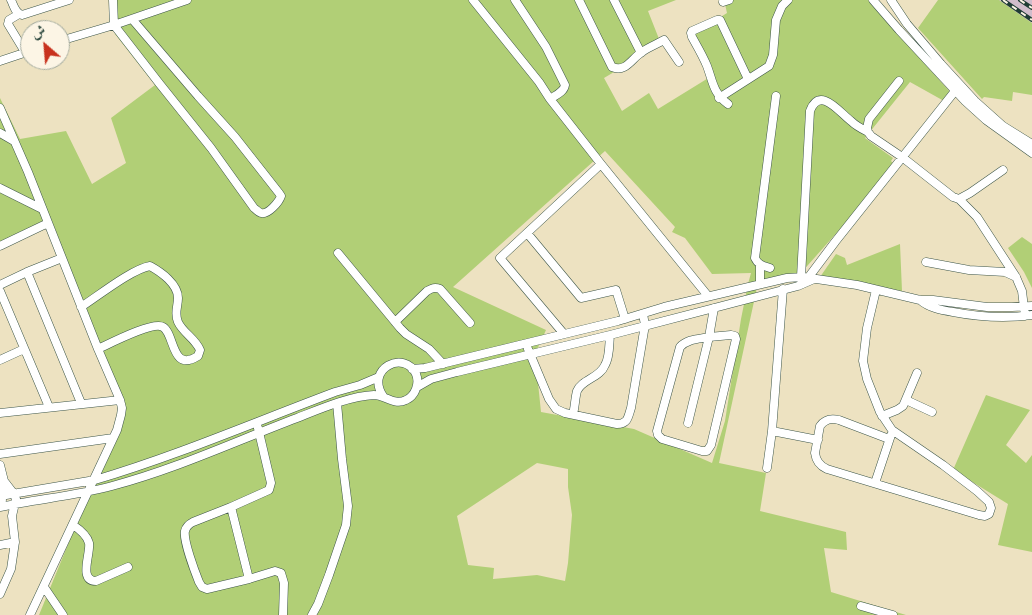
<!DOCTYPE html>
<html>
<head>
<meta charset="utf-8">
<style>
	body { margin:0 }
	#map { position:relative; width:1032px; height:615px; overflow:hidden; background:#ede2c1; font-family:"Old Standard TT",Amiri,serif }
	canvas { display:block }
	.north { position:absolute; left:20px; top:20px; width:50px; height:50px; box-sizing:border-box; background:#fcf5e5; border:1px solid #a4ab9e; border-radius:50%; rotate:333deg; font-size:14px; font-weight:700; line-height:20px; text-align:center; color:#1f3d34 }
	.north::after { content:''; display:block; margin:auto; width:18px; height:22px; background:#c8321e; clip-path:polygon(50% 0,100% 100%,50% 72%,0 100%) }
</style>
</head>
<body>
<div id="map">
<canvas width="1032" height="615"></canvas>
<div class="north">ش</div>
</div>
<script>
const g = document.querySelector('canvas').getContext('2d');
g.lineJoin = 'round';
function paint(path, color) {
  g.fillStyle = color;
  g.fill(path, 'evenodd');
}
function trace(path, color, width, dash) {
  g.strokeStyle = color;
  g.lineWidth = width;
  g.lineCap = dash ? 'butt' : 'round';
  g.setLineDash(dash || []);
  g.stroke(path);
}
const industrial = new Path2D(`
	M998 0H1032V23Z`);
const green = new Path2D(`
	M109 0H676L648 11 661 44 604 78 622 111 649 93 658 109 710 77 691 36 727 13 724 0H868L951 93 944 101 910 82 865 138 893 158 891 161 896 166 800 274 758 283 719 463 766 473 760 511 846 532 847 550 824 548 831 592 906 615H39L124 408 52 221 0 246V98L20 139 66 131 92 184 126 163 111 118 155 85 115 34ZM605 151 675 227 672 232 685 238 712 274 751 273 748 284 741 319 725 421 712 463 634 429 541 412 535 354 546 330 453 287ZM537 463 568 469V487L572 515 568 563 565 581 537 575 493 579 494 568 468 565 457 516Z
	M938 0H999L1032 23V95L1013 92 1012 101 984 97 982 99 918 28Z
	M1022 237 1032 244V288L1024 272 1008 248Z
	M900 244 902 291 820 277 836 254 845 258 847 265Z
	M986 395 1030 410 1006 445 1026 463 1032 455V552L998 545 1008 504 953 470Z`);
const minor = new Path2D(`
	M11 0C14 6 15 13 22 15L69 0
	M113 0 114 25 159 83 211 148 254 208C257 210 258 212 261 213 268 215 279 202 281 196L279 193 235 137 198 96 132 19
	M473 0 539 82 550 99C556 95 564 92 565 85L546 47 515 0
	M579 0 612 67C626 73 632 58 642 52 649 47 657 44 664 40L679 62
	M614 0 641 53
	M873 0 899 30 965 101 986 120 1032 153
	M891 0 907 24 941 64 975 101 1003 126 1032 144
	M723 2 729 0
	M19 14 9 20 8 24 25 52
	M60 41 114 25 187 0
	M0 61 30 51
	M899 81 869 119 867 128 868 132 871 136 902 157 953 197 959 199 977 217 1016 277 1022 291 1025 316
	M719 98 769 66 773 55 776 20 782 6 788 0
	M550 99 601 164 708 296
	M728 104C713 93 713 82 707 66 703 56 697 46 692 37L691 33 692 31 717 20H720L748 79
	M0 108 28 172 98 349 120 400 122 408 121 415 117 430 30 615
	M0 133 14 141
	M0 188 42 209
	M959 199 970 193 1003 170
	M527 233 581 298 616 290 625 319
	M0 246 48 223
	M338 253 400 328 406 334 429 349 443 364
	M926 262 969 270 1005 272 1016 277
	M770 268C764 266 758 265 755 258L776 96
	M27 272 81 403
	M808 280V278L835 242 955 91
	M802 282 801 277 810 111C820 85 840 113 851 121 856 126 862 129 868 132
	M760 284V265
	M0 285 27 272 62 258
	M876 290 867 328 863 361 867 379 880 412 892 430 943 465 977 491 989 502 991 508 989 514 985 516 979 515 827 469C820 466 816 461 815 453L820 426C825 419 831 418 839 420L889 439
	M0 291 49 407
	M920 300C929 308 941 310 953 312 979 317 1005 319 1032 315
	M81 307C98 296 132 269 150 266 161 272 178 284 178 298 178 307 174 313 178 322 183 333 195 338 200 350L198 356C171 373 175 334 163 327 153 321 109 344 98 349
	M395 322 427 291C432 288 435 287 440 289L470 323
	M564 334 500 258 601 164
	M528 349 549 399 556 409 565 413 617 424C628 424 628 417 631 408L645 325 643 314
	M0 360 24 349
	M412 369 425 368 618 321 664 307 787 278 803 277 857 285 920 300H933L987 307H1012L1032 306
	M417 387 431 379 457 372 610 335 714 308 798 286 814 279
	M906 400 932 412
	M0 413 120 400
	M573 414C575 407 575 398 577 391 582 379 600 378 605 365 610 357 609 344 610 335
	M882 416 897 410 903 406 917 373
	M688 423 709 337C699 339 687 339 680 347L657 431 658 435 662 439 702 451H707L711 445 736 339 735 336 731 335 709 337 714 308
	M258 428 271 483 269 490 231 507 193 522C189 524 186 527 185 531 183 540 195 572 199 582L202 587 207 589 249 579 275 571 281 573 284 583 283 615
	M772 431 818 440
	M0 454 113 438
	M0 465 4 481 2 496V500
	M767 468 772 431 783 289
	M875 483 891 435
	M0 496 95 480C176 456 255 422 335 392L360 385 379 377
	M0 507C37 499 75 496 112 486 176 469 236 441 297 418 320 409 350 396 374 395 385 395 394 406 406 400 415 396 420 384 416 374 404 349 365 369 383 396
	M231 507 249 579
	M73 525C79 529 87 535 89 543 91 553 78 581 96 581L128 567
	M0 545 15 542
	M44 587 63 615
	M0 594 11 569 15 542 12 516 16 499 14 494 4 481
	M861 606 893 615
	M312 615 318 604 329 575 346 525 347 515 348 506 342 459 337 403`);
const rail = new Path2D(`
	M1003 0 1032 20
	M1020 0 1032 8`);
paint(industrial, '#d1bdcb');
paint(green, '#b1cf76');
trace(minor, '#3e5649', 9);
trace(minor, '#fff', 8);
trace(rail, '#1f3d34', 4);
trace(rail, '#fcf5e5', 2, [5.5]);
</script>
</body>
</html>
